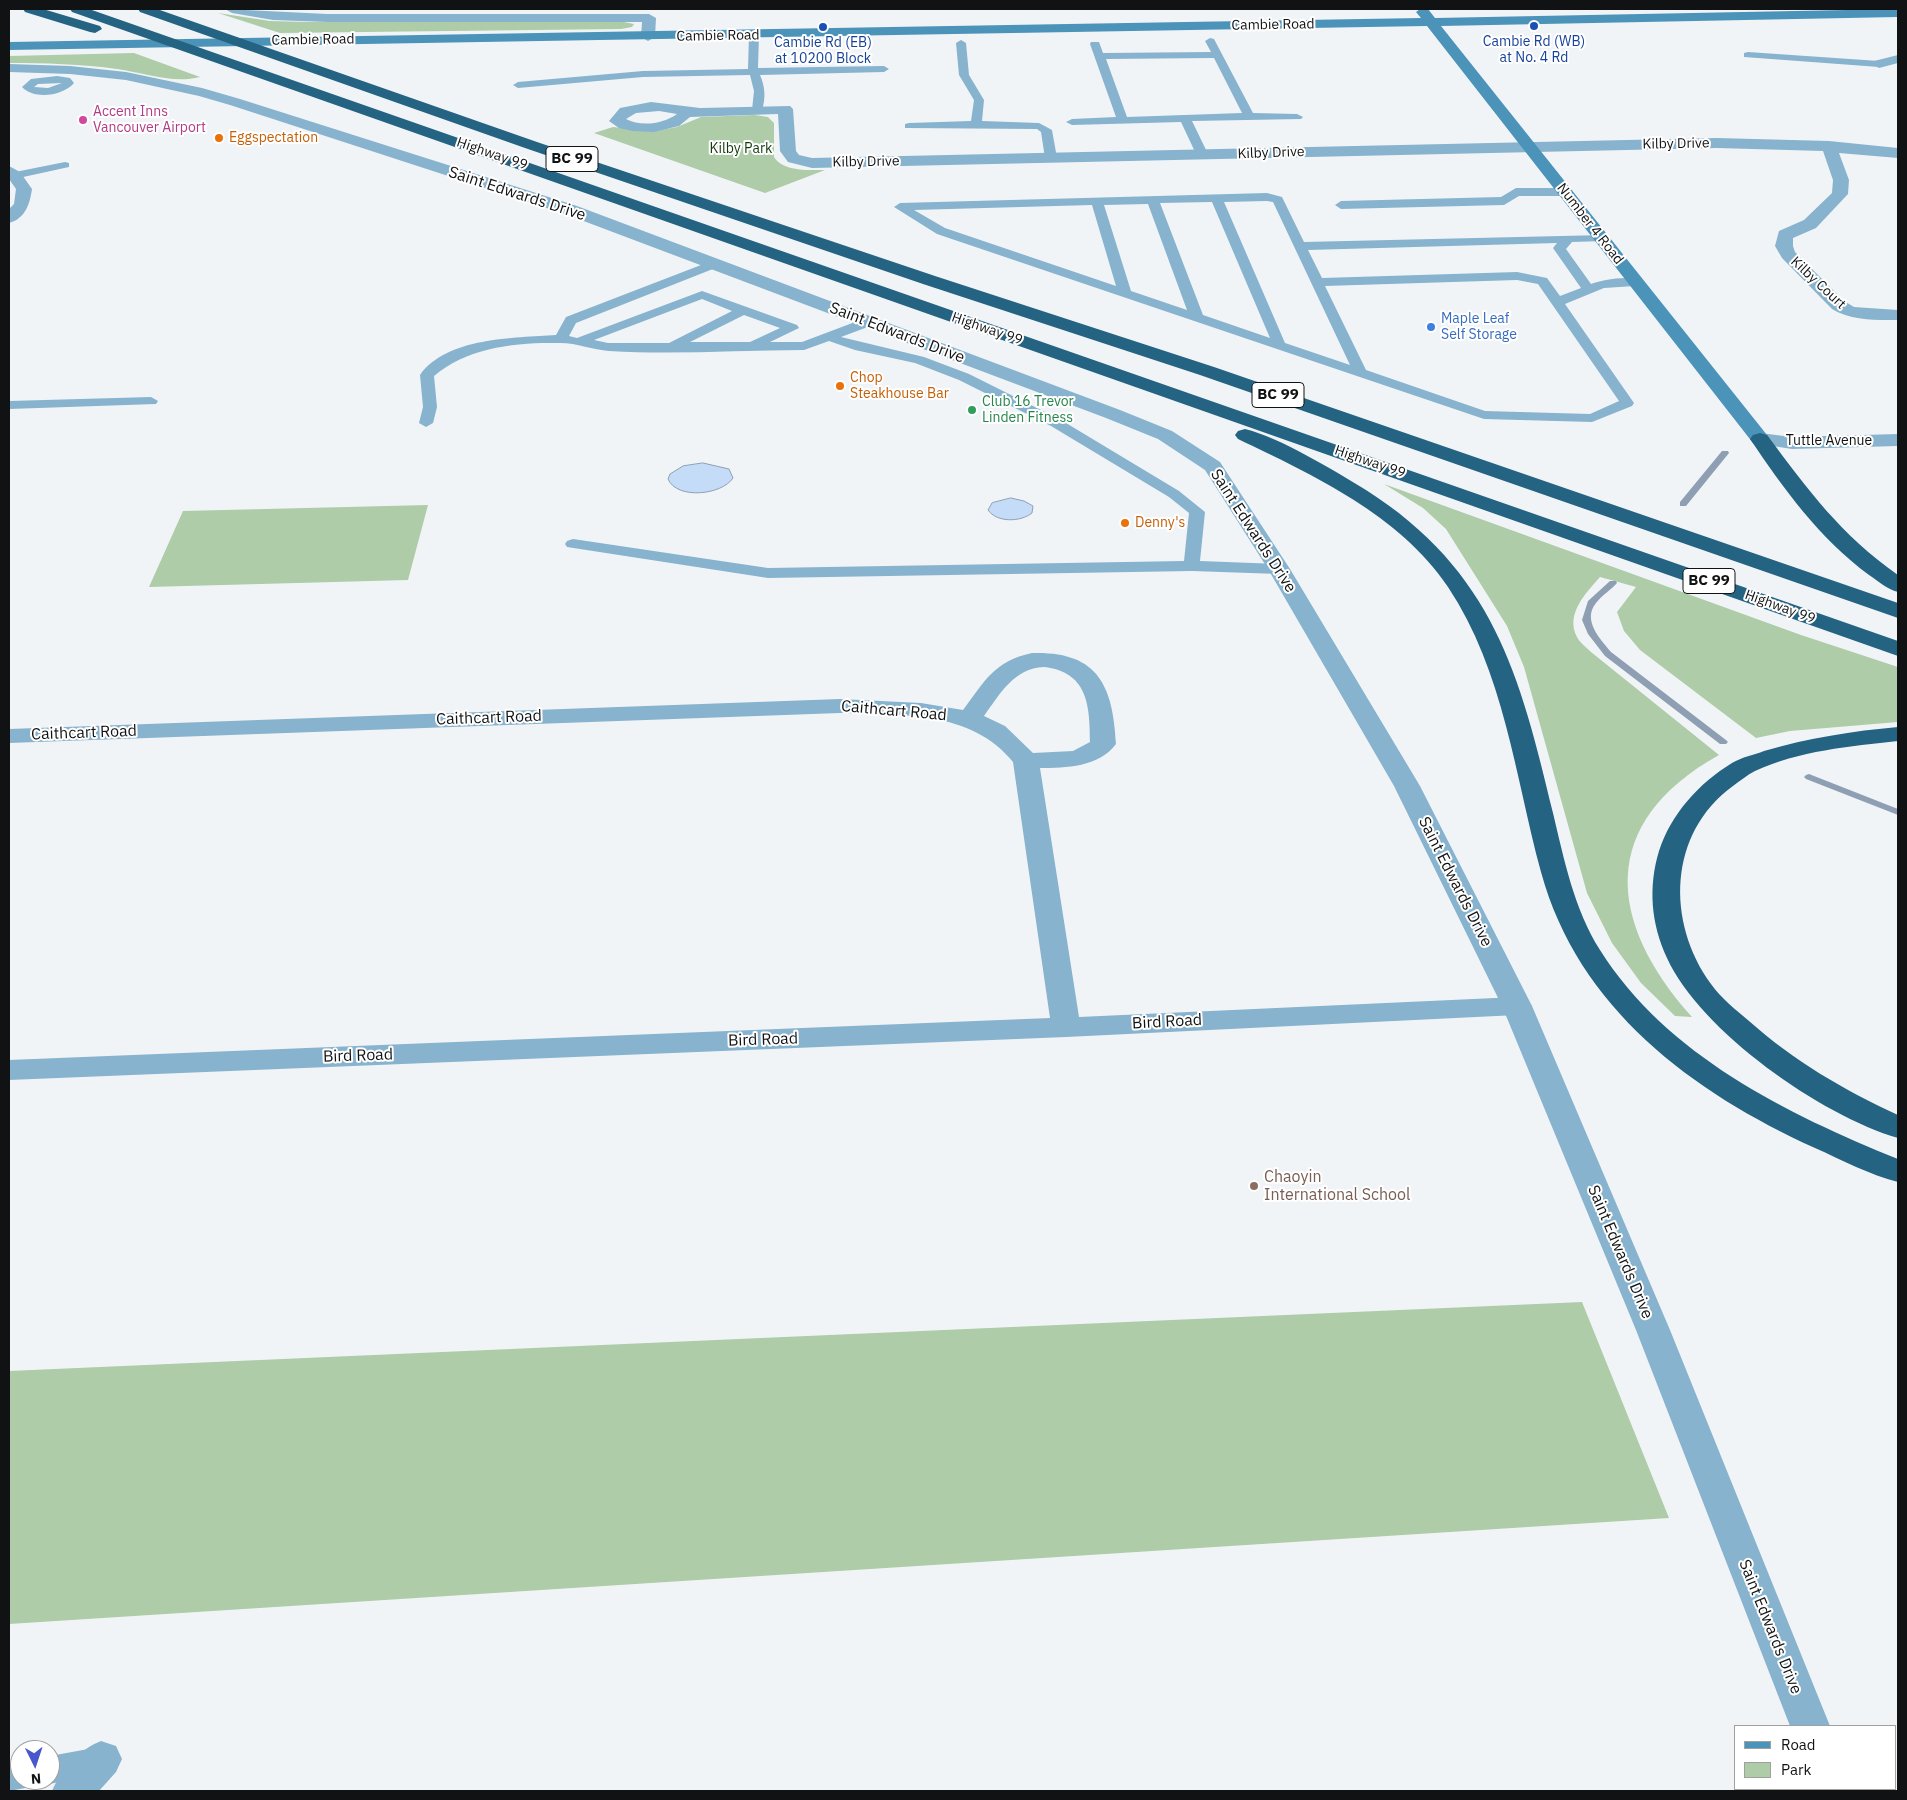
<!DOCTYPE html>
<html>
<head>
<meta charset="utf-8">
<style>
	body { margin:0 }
	#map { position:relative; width:1907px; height:1800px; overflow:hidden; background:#f1f4f7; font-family:"IBM Plex Sans",sans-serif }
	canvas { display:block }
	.frame { position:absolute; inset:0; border:10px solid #111213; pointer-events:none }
	.legend { position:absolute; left:1734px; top:1725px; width:162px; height:65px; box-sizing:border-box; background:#fff; border:1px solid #a0a0a1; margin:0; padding:6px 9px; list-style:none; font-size:15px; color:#111213 }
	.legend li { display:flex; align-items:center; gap:10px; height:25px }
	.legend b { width:25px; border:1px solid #a0a0a1 }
	.north { position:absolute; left:10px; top:1740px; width:50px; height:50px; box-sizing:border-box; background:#fff; border:1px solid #a0a0a1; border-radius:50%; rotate:176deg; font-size:14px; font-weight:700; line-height:20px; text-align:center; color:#111213 }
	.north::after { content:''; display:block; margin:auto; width:18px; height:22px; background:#4957cc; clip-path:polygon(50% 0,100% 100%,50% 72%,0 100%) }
</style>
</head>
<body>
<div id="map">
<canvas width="1907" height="1800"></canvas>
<div class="frame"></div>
<ul class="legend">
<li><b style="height:6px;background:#4c93ba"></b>Road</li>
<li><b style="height:14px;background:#aecca8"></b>Park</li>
</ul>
<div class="north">N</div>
</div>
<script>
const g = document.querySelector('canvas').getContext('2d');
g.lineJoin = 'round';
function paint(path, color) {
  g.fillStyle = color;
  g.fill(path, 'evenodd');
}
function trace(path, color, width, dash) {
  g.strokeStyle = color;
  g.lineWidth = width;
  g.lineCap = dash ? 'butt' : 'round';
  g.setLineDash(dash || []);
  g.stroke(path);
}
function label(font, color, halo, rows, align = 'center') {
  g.font = font + ' "IBM Plex Sans",sans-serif';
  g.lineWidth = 4;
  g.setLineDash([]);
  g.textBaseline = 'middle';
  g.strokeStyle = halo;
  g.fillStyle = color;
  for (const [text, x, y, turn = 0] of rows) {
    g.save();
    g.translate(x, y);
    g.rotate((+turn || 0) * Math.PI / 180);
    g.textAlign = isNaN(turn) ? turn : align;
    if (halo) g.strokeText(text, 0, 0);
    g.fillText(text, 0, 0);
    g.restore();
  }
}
const green = new Path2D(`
	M218 13 270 21 310 22 619 21 634 24 632 27 621 29 280 33Z
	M134 53 200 77C173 84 145 73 117 69 82 64 44 63 9 63V56Z
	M755 115 768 117 774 123V157C783 172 810 170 825 170L765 193 594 133 613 127 655 131 677 127 701 117Z
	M1384 484 1801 635 1898 667V722L1790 731 1756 738 1640 650 1624 631 1617 612 1636 587 1600 577C1586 593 1565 614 1577 637 1580 643 1587 648 1591 652L1719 755C1597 823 1607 922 1692 1017L1675 1016 1641 983 1612 943 1587 893 1524 667 1507 626 1446 529 1423 508Z
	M428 505 408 580 149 587 183 511Z
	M1582 1302 1669 1518 9 1624V1371Z`);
const water = new Path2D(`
	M703 463 729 469 733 478C722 495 677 500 668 479L670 474 683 466Z
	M1011 498 1024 501 1033 506 1032 513C1021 522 997 523 988 510L992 503Z`);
const stream = new Path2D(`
	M1722 451H1728L1729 453 1686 506H1680V502Z
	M1610 581H1616L1617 583C1611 590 1602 595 1596 603 1582 620 1600 639 1611 652L1726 740 1728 742 1726 744H1720L1605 656 1588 634 1582 620 1588 601Z
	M1809 774 1898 809V815L1806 779 1804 777 1806 775Z`);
const service = new Path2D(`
	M754 32 759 35 758 68 884 66 889 69 884 72 760 75C765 86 766 98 762 110L757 113 752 110 754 91 750 75 643 77 518 88 513 85 518 82 643 71 748 69 749 35Z
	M1210 38 1214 39 1253 113 1297 114 1303 117 1301 119 1192 121 1208 154 1202 157 1196 154 1181 122 1072 125 1066 122 1072 119 1116 117 1090 44 1091 42H1099L1103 53 1211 52 1205 41ZM1214 58 1242 113 1127 117 1106 59Z
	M961 40 966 43 969 75 984 100 982 121 1039 123 1052 130 1057 158 1055 160 1051 161 1045 158 1041 132 1037 129 905 128V124L909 123 971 121 974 100 959 75 956 43Z
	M1748 52 1879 61 1884 64 1879 67 1744 57V53Z
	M57 76 70 78 74 83C63 96 34 100 22 87L31 79ZM62 83 48 88 34 87 38 84Z
	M65 162 69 163V167L14 179 9 176 10 173Z
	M1516 188H1565L1571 192 1565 196H1519L1504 205 1341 209 1335 205 1341 201 1501 197Z
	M1267 193 1282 197 1304 242 1604 235 1606 238 1604 241 1572 242 1566 249 1591 284C1601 280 1634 274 1641 282L1635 286 1604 288 1565 304 1634 403 1632 406 1592 422 1484 419 937 234 894 207 900 203ZM1267 201 1273 202 1350 365 1285 343 1224 202ZM1212 202 1270 338 1203 315 1160 203ZM1148 204 1187 310 1131 291 1104 205ZM1092 205 1116 286 945 228 914 210ZM1557 243 1553 248 1581 288 1560 296 1547 278 1517 272 1322 278 1308 250ZM1517 280 1538 284 1619 401 1590 414 1485 411 1366 370 1325 286Z
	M714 260 720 264 718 267 576 323 569 336 577 338 702 291 797 325 799 328 770 342H802L863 319H873L875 322 873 325 841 337 924 357 969 374 1061 420 1179 491 1205 512 1200 561 1279 564 1287 569 1279 574 1192 571 768 578 567 547 565 544 567 541 573 539 768 568 1184 561 1189 513 1169 497 1051 426 959 380 915 363 855 350 829 341 804 350C739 350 674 355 609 351 593 350 577 343 560 343 517 342 468 347 434 376L437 407 433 423 426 427 419 423 423 407 420 375C447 337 514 338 556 335L566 317ZM702 299 732 311 669 343H608L594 340ZM744 315 780 328 750 342H690Z
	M151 397 158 401 156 404 9 409V401Z
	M94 1748 105 1751 109 1761 105 1771 50 1784 41 1780H50V1756Z
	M20 1763V1780H34L31 1787 9 1791V1765Z`);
const minor = new Path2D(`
	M225 9 327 14H649L656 18 655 37 648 41 641 37 642 22H327L273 20 232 13Z
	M1898 55V63L1879 68 1872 64 1874 61Z
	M651 102 700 108 790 106 793 109 796 151 799 155 812 158 1717 138 1829 141 1898 148V158L1839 153 1849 180 1848 194 1816 228 1793 238V246L1795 252 1844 301 1854 307 1898 310V320C1875 320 1852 321 1832 309L1782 258 1775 246 1779 231 1804 220 1832 193 1833 180 1823 151 1717 148 812 168 788 162 780 151 778 114 690 117 679 126 654 132 633 131 619 128 609 121 620 108ZM659 111 677 114C663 124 641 127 626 119L636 113Z
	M9 166 20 172 32 189C30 204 25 219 9 223V209L14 204 16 189 9 179Z
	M1760 433 1792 437 1898 434V446L1792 449 1753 443 1750 439 1753 435Z
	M1032 653C1097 651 1113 684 1116 744 1099 767 1066 768 1040 768L1079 1017 1517 997 1527 999 1532 1006 1527 1013 1517 1015 1066 1037 9 1080V1060L1050 1018 1013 762C971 710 901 715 840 713L9 743V729L840 699 921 703 963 710C985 681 994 661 1032 653ZM1044 667C1087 672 1090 704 1090 742L1073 751 1033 753 1005 726 984 716C1000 694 1014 668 1044 667Z
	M101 1741 116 1746 122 1759 116 1772 99 1791H52C61 1770 80 1749 101 1741Z`);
const tertiary = new Path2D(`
	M9 64 70 66 126 72 202 88 240 99 577 206 1120 410 1172 431 1220 462 1290 569 1420 786 1532 1006 1670 1330 1830 1726H1790L1636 1330 1502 1006 1394 786 1268 569 1205 470 1158 439 1106 418 565 214 230 105 199 96 126 80 70 74 9 72Z
	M1814 1789H1856L1857 1791H1815Z`);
const secondary = new Path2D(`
	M1420 9H1428L1435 18 1898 9V17L1441 26 1767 435 1770 439 1767 443 1760 445 1753 443 1427 26 9 50V42L1421 18 1416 12Z`);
const motorway = new Path2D(`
	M23 9H43L100 26 102 29 95 33 90 32 25 12Z
	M70 9H89L1898 641V656L72 12Z
	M138 9H157L537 142 935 276 1214 367 1898 603V618L1200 375 923 284 525 148 140 12Z
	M1245 429C1279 437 1335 471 1366 490 1493 571 1520 674 1553 813 1564 859 1574 909 1600 950 1666 1055 1787 1114 1898 1159V1182C1870 1175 1842 1160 1815 1148 1692 1092 1578 1008 1541 872 1515 776 1504 671 1448 587 1400 515 1313 475 1238 439L1235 435 1238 431Z
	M1760 433 1767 435C1809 491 1840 534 1898 575V592C1887 589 1878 581 1869 575 1819 538 1784 489 1750 439L1753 435Z
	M1898 727V741C1851 746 1798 751 1755 771 1747 775 1740 781 1733 786 1668 833 1666 922 1711 984 1721 998 1736 1010 1749 1021 1794 1061 1844 1090 1898 1115V1138C1822 1116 1700 1031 1667 958 1651 924 1648 887 1659 851 1671 814 1699 783 1732 763 1742 757 1754 755 1764 751 1808 738 1853 731 1898 727Z`);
const markers = [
	[1534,26,5,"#1a4fb4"],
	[823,27,5,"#1a4fb4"],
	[83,120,5,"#d1479c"],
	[219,138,5,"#e8710a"],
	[1431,327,5,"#3f7fe0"],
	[840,386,5,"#e8710a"],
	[972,410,5,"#2e9e5b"],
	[1125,523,5,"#e8710a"],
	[1254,1186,5,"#8d6e63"]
];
const farStreetnames = [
	["Cambie Road",1273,25,-1],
	["Cambie Road",718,36,-1],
	["Cambie Road",313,40,-1],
	["Kilby Drive",1676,144,-1],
	["Kilby Drive",1271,153,-2],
	["Highway 99",492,154,19],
	["Kilby Drive",866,162,-1],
	["Number 4 Road",1590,224,52],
	["Kilby Court",1818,283,43],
	["Highway 99",987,329,19],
	["Tuttle Avenue",1829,441],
	["Highway 99",1370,462,19],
	["Highway 99",1780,607,20]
];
const farTransitnames = [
	["Cambie Rd (WB)",1534,42],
	["at No. 4 Rd",1534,58],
	["Cambie Rd (EB)",823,43],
	["at 10200 Block",823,59]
];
const farHotelnames = [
	["Accent Inns",93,112],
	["Vancouver Airport",93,128]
];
const farFoodnames = [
	["Eggspectation",229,138],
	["Chop",850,378],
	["Steakhouse Bar",850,394],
	["Denny's",1135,523]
];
const farParknames = [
	["Kilby Park",741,149]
];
const farShopnames = [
	["Maple Leaf",1441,319],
	["Self Storage",1441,335]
];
const farLeisurenames = [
	["Club 16 Trevor",982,402],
	["Linden Fitness",982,418]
];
const shields = [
	[572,159,52],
	[1278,395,52],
	[1709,581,52]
];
const shieldNames = [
	["BC 99",572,159],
	["BC 99",1278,395],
	["BC 99",1709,581]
];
const streetNames = [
	["Saint Edwards Drive",517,194,18],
	["Saint Edwards Drive",897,333,21],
	["Saint Edwards Drive",1253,531,57],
	["Caithcart Road",894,711,5],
	["Caithcart Road",489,718,-2],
	["Caithcart Road",84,733,-2],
	["Saint Edwards Drive",1455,882,63],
	["Bird Road",1167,1022,-3],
	["Bird Road",763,1040,-2],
	["Bird Road",358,1056,-2],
	["Saint Edwards Drive",1620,1252,67],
	["Saint Edwards Drive",1770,1627,68]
];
const educationNames = [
	["Chaoyin",1264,1177],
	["International School",1264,1195]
];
paint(green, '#aecca8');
paint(water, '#c4dcf7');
trace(water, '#8e9fb3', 1);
paint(stream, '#8e9fb3');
paint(service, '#87b3ce');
paint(minor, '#87b3ce');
paint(tertiary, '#87b3ce');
paint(secondary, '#4c93ba');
paint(motorway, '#256383');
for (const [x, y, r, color] of markers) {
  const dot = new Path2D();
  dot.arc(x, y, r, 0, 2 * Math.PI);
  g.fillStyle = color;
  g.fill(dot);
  trace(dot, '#fff', 2);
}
label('14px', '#111213', '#fff', farStreetnames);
label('14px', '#164399', '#fff', farTransitnames);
label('14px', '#b23c85', '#fff', farHotelnames, 'left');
label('14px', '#c56008', '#fff', farFoodnames, 'left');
label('14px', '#12390b', '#fff', farParknames);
label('14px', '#366cbe', '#fff', farShopnames, 'left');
label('14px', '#27864d', '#fff', farLeisurenames, 'left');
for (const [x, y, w] of shields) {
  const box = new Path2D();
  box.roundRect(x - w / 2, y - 12.5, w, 25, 4);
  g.fillStyle = '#fff';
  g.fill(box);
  trace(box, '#111213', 1);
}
label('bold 15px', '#111213', null, shieldNames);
label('16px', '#111213', '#fff', streetNames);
label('16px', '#785e54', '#fff', educationNames, 'left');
</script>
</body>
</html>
